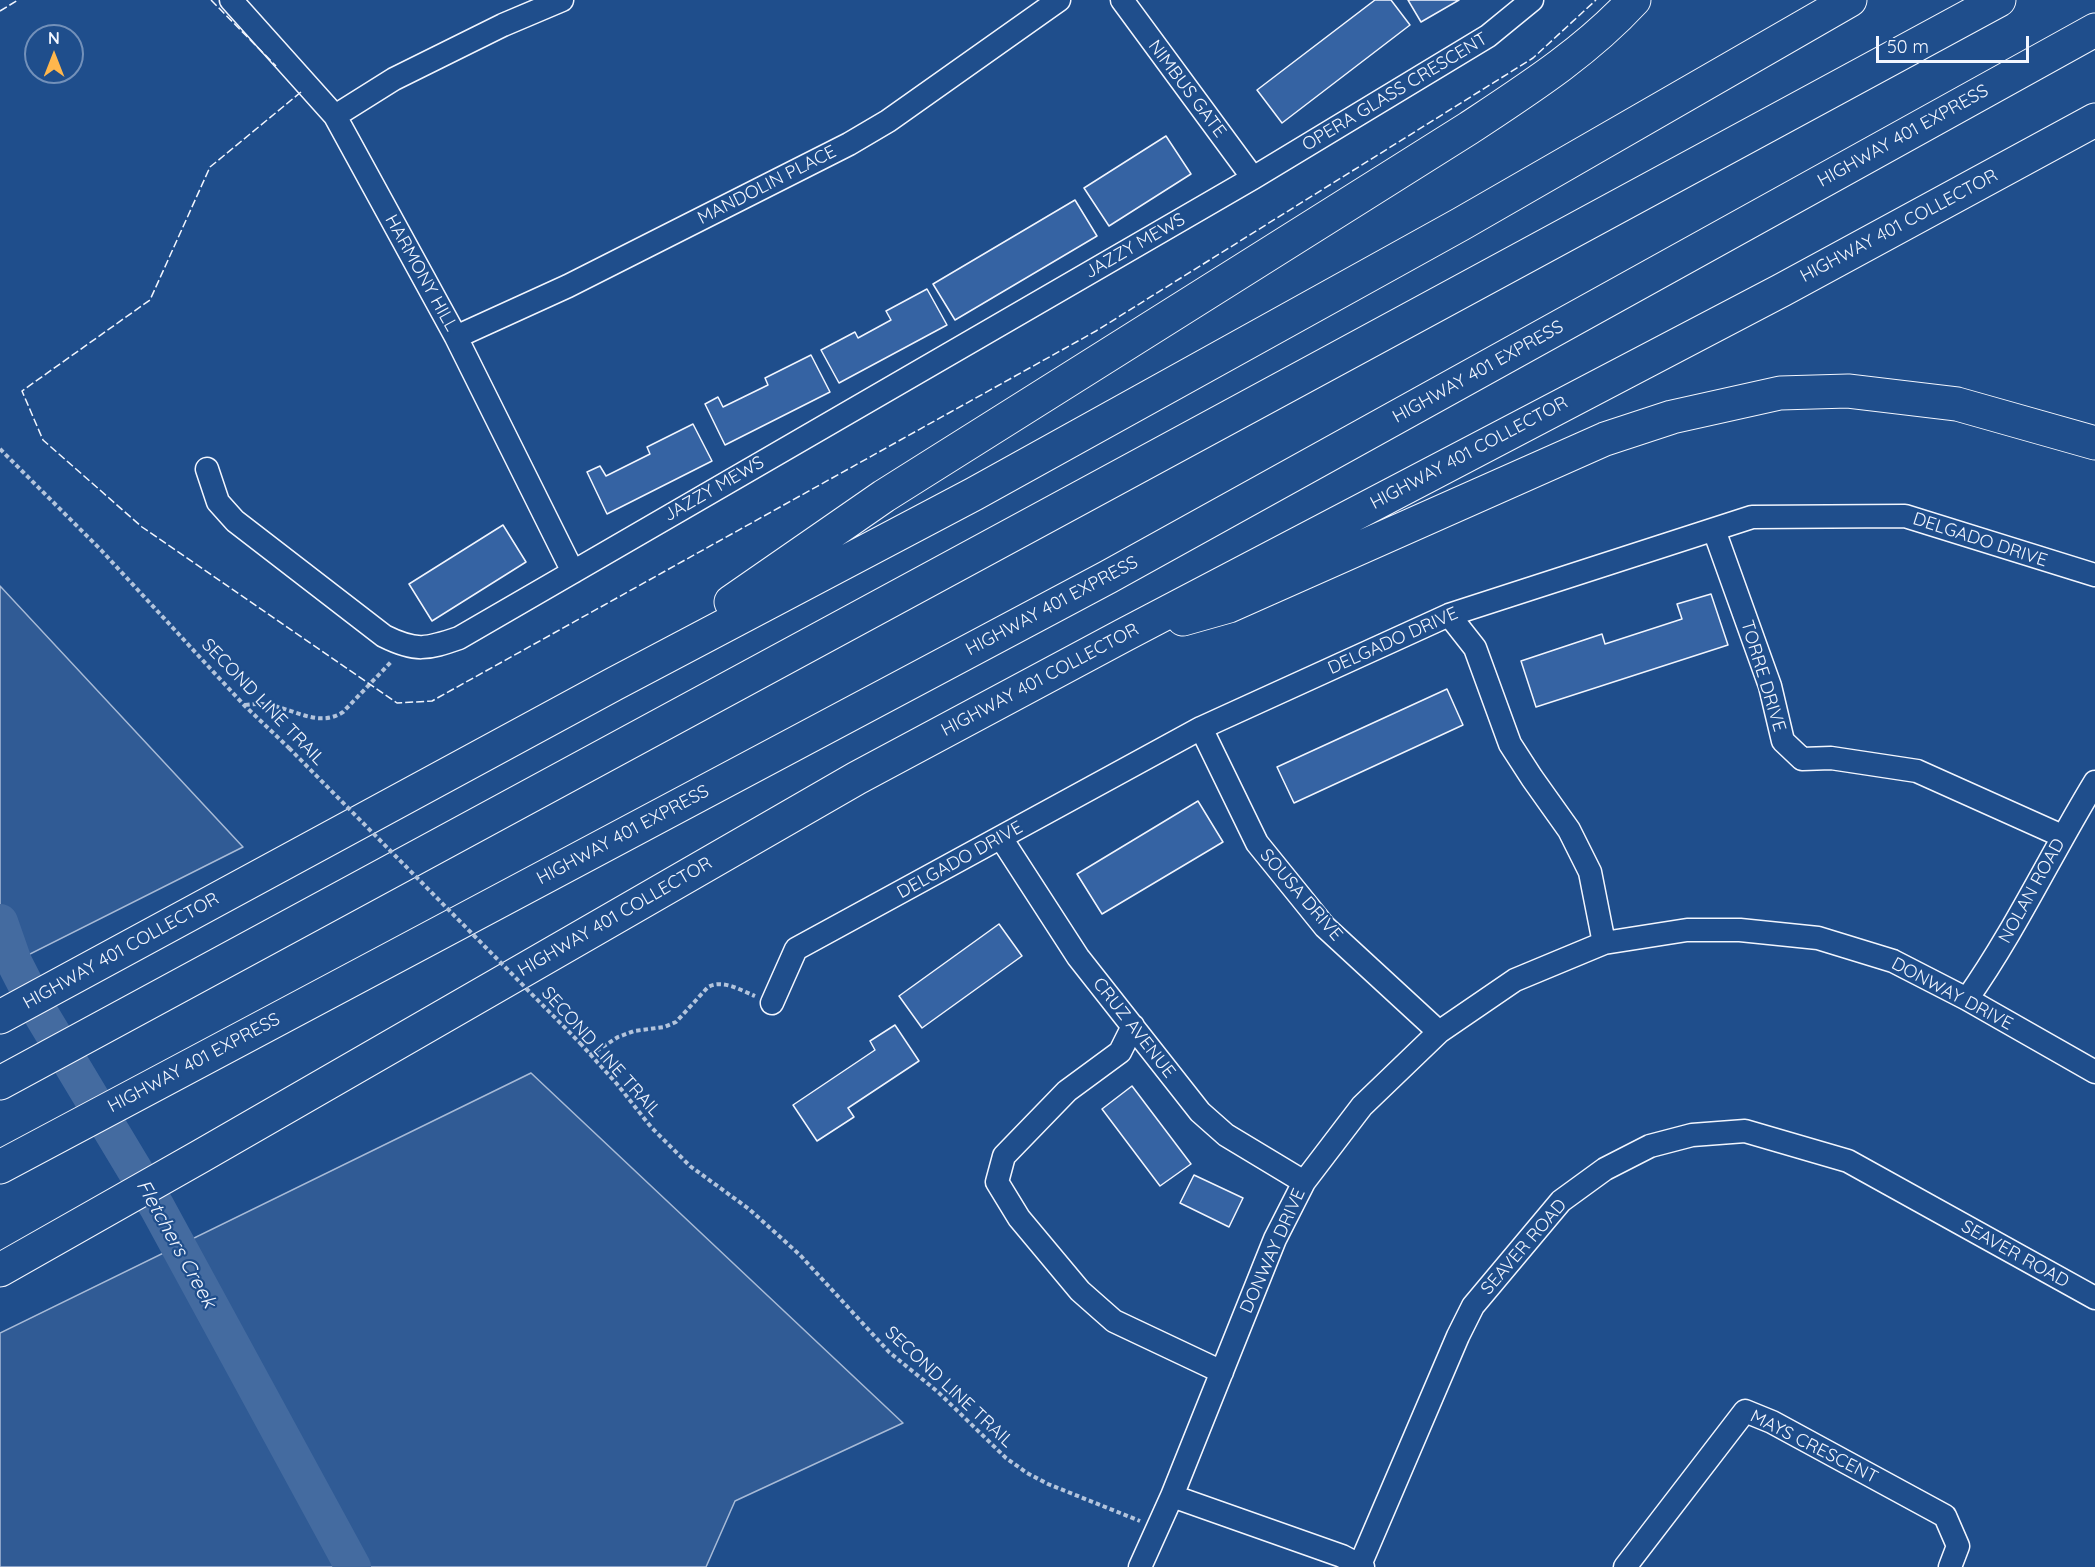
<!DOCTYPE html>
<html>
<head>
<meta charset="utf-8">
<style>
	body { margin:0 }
	#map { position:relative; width:2095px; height:1567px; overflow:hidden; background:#1f4e8c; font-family:Quicksand,sans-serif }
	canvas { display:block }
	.north { position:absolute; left:24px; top:24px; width:60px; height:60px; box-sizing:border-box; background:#1f4e8c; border:2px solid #7391ba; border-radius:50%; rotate:0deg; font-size:16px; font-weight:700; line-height:24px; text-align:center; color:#f2f6ff }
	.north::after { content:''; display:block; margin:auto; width:21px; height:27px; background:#ffb74d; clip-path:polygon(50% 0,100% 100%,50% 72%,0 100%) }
	.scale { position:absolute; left:1876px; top:36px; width:153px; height:27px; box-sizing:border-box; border:3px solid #f2f6ff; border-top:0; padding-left:8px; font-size:18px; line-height:21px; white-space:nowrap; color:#f2f6ff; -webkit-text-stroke:4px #1f4e8c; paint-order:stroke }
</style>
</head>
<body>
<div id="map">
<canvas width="2095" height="1567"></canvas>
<div class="north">N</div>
<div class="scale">50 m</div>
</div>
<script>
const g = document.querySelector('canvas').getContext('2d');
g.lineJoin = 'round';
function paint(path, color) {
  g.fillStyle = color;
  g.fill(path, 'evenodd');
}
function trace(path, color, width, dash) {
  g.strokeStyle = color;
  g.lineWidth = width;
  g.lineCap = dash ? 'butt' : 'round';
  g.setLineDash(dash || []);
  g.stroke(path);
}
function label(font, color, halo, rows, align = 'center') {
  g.font = font + ' Quicksand,sans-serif';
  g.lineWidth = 4.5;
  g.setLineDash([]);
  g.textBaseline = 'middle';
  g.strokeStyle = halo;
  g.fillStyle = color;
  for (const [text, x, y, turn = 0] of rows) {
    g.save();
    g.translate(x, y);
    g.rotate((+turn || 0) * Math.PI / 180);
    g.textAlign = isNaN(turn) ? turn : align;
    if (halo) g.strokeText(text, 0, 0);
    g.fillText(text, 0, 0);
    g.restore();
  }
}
const built = new Path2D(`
	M0 586 243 847 0 969Z
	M531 1073 903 1423 735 1501 706 1567H0V1333Z`);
const river = new Path2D(`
	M0 922 14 962 38 1009 157 1207 353 1567`);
const building = new Path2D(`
	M1375 0H1391L1410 25 1282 123 1257 90Z
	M1408 0H1459L1421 22Z
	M1166 136 1191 174 1109 226 1084 188Z
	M1075 200 1097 236 955 320 933 284Z
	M927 289 947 325 839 383 821 350 855 332 858 338 891 320 886 311Z
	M811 355 830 392 725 445 705 404 718 397 723 407 768 385 765 378Z
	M693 424 712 461 607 514 587 472 600 466 606 476 650 454 647 447Z
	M503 525 526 562 432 621 409 584Z
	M1711 594 1728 645 1536 707 1521 661 1602 634 1605 644 1682 619 1677 604Z
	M1447 689 1463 725 1294 803 1277 767Z
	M1198 801 1223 842 1102 914 1077 874Z
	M999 924 1022 956 922 1028 899 996Z
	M895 1025 919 1061 848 1108 854 1117 817 1141 793 1105 875 1050 870 1041Z
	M1132 1086 1191 1164 1160 1186 1102 1109Z
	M1194 1175 1243 1198 1229 1227 1180 1203Z`);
const path = new Path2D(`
	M0 449 101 550 244 705 289 748
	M245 705C254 704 261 703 269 705 294 709 319 728 343 712L392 661
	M580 1043 617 1084 651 1127 690 1166 749 1209 800 1255 889 1352 938 1392 1006 1458 1027 1473 1048 1484 1140 1521
	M590 1055 618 1037 634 1031 664 1027 676 1022 708 987C723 979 740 990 755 996`);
const minor = new Path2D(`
	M231 0 335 116 456 337 573 572
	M1122 0 1253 178
	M335 116 394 79 503 25 562 0
	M456 337 568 286 849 144 888 121 1059 0
	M207 469 218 502 235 521 384 636C416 652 427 649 459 638L1253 178 1488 36 1532 0
	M1714 530 1770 686 1783 741 1802 759 1831 758 1917 771 2062 836
	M1449 615 1475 648 1510 744 1532 778 1569 830 1590 872 1604 943
	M1201 728 1257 843 1325 927 1439 1032
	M1001 838 1078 957 1200 1112 1226 1135 1304 1182
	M1967 999C2015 931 2051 854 2095 782
	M772 1003 796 949 1201 728 1449 615 1752 517 1905 516 2095 575
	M1133 1026 1120 1052 1067 1091 1004 1156 997 1182 1019 1218 1080 1291 1114 1321 1222 1372
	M1172 1496 1342 1556 1363 1567
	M1360 1565 1458 1336 1473 1306 1561 1201 1605 1169 1650 1146 1692 1135 1745 1131 1848 1161 2095 1298
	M1140 1567 1172 1496 1275 1239 1304 1182 1362 1106 1439 1032 1515 980 1604 943 1687 930H1740L1818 938 1893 961 1967 999 2095 1072
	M1625 1567 1745 1411 1772 1422 1945 1516 1958 1546 1950 1567`);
const highway = new Path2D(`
	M731 602 884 496 1469 128C1528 89 1586 52 1634 0
	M1183 619 1229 606 1605 439 1672 417 1780 393 1848 391 1957 404 2095 443
	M0 1017 614 684 974 494 1461 224 1850 0
	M0 1083C665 719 1334 363 1999 0
	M0 1167 1108 577 2095 30
	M0 1270 201 1156 857 778 1124 635 1782 290 2095 120`);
const pathBridge = new Path2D(`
	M289 748 580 1043`);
const fence = new Path2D(`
	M211 0 276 66
	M0 11 18 0
	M301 92 210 167 150 300 22 391 43 440 142 527 397 703 432 701 1096 331 1533 58 1596 0`);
const streetNames = [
	["NIMBUS GATE",1187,89,53],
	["OPERA GLASS CRESCENT",1395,92,-31],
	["HIGHWAY 401 EXPRESS",1903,136,-29],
	["MANDOLIN PLACE",767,185,-27],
	["HIGHWAY 401 COLLECTOR",1899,226,-28],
	["JAZZY MEWS",1135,246,-30],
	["HARMONY HILL",421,273,61],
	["HIGHWAY 401 EXPRESS",1478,372,-29],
	["HIGHWAY 401 COLLECTOR",1469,453,-28],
	["JAZZY MEWS",714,489,-30],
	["DELGADO DRIVE",1980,540,18],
	["HIGHWAY 401 EXPRESS",1052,606,-28],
	["DELGADO DRIVE",1393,641,-24],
	["TORRE DRIVE",1763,676,73],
	["HIGHWAY 401 COLLECTOR",1040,680,-28],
	["SECOND LINE TRAIL",263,702,46],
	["HIGHWAY 401 EXPRESS",623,835,-28],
	["DELGADO DRIVE",960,860,-29],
	["NOLAN ROAD",2032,891,-61],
	["SOUSA DRIVE",1301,895,49],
	["HIGHWAY 401 COLLECTOR",615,917,-30],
	["HIGHWAY 401 COLLECTOR",121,951,-29],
	["DONWAY DRIVE",1952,994,28],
	["CRUZ AVENUE",1134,1028,52],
	["SECOND LINE TRAIL",601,1052,48],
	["HIGHWAY 401 EXPRESS",194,1063,-28],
	["SEAVER ROAD",1524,1247,-49],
	["DONWAY DRIVE",1273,1251,-66],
	["SEAVER ROAD",2015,1254,29],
	["SECOND LINE TRAIL",949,1387,43],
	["MAYS CRESCENT",1814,1447,27]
];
const waterNames = [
	["Fletchers Creek",176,1244,61]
];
paint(built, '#305b95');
trace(built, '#a8bbd7', 1.5);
trace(river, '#446ba0', 36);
paint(building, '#3563a3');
trace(building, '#f2f6ff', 1.5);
trace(minor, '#f2f6ff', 25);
trace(highway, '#f2f6ff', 35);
trace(path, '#b3c4dc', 4, [4.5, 3]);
trace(minor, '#1f4e8c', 22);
trace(highway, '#1f4e8c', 33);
trace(pathBridge, '#b3c4dc', 4, [4.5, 3]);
trace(fence, '#f2f6ff', 1.5, [8, 3]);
label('18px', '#f2f6ff', '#1f4e8c', streetNames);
label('italic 20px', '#f2f6ff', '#1f4e8c', waterNames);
</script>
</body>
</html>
